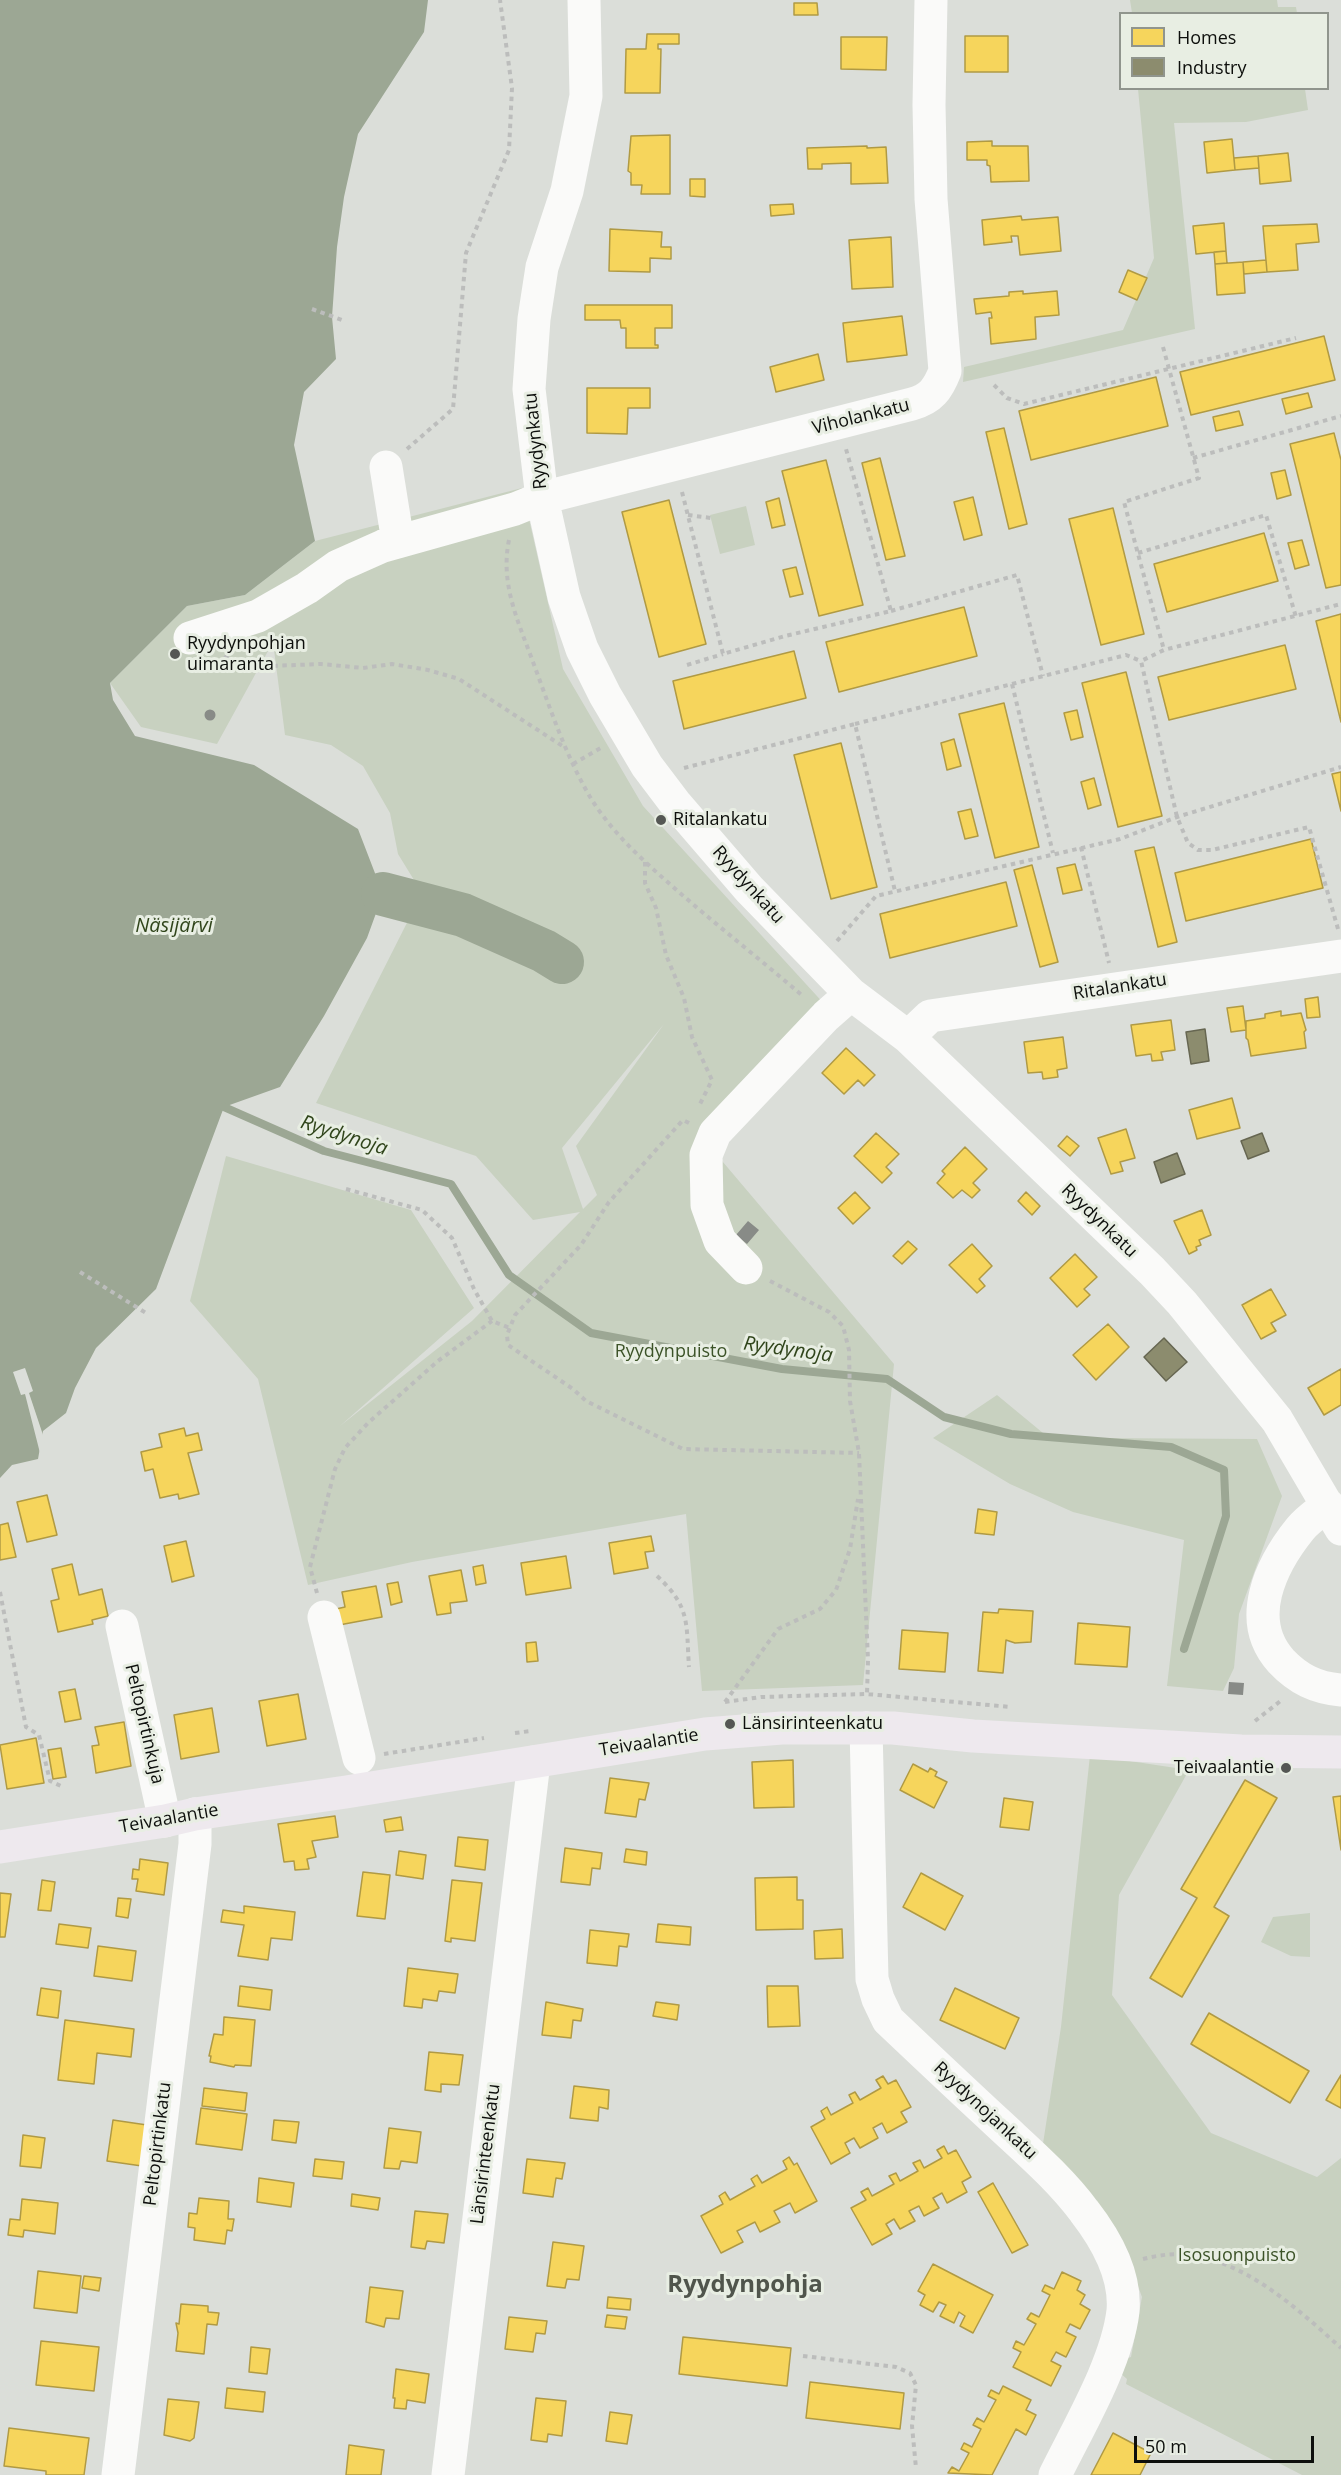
<!DOCTYPE html>
<html>
<head>
<meta charset="utf-8">
<style>
	body { margin:0 }
	#map { position:relative; width:1341px; height:2475px; overflow:hidden; background:#dbded9; font-family:"Open Sans",sans-serif }
	canvas { display:block }
	.legend { position:absolute; left:1119px; top:12px; width:210px; height:78px; box-sizing:border-box; background:#e8eee3; border:2px solid #90958d; margin:0; padding:8px 10px; list-style:none; font-size:18px; color:#0d0f0c }
	.legend li { display:flex; align-items:center; gap:12px; height:30px }
	.legend b { width:30px; border:2px solid #90958d }
	.scale { position:absolute; left:1134px; top:2436px; width:180px; height:27px; box-sizing:border-box; border:3px solid #0d0f0c; border-top:0; padding-left:8px; font-size:18px; line-height:21px; white-space:nowrap; color:#0d0f0c; -webkit-text-stroke:4px #e8eee3; paint-order:stroke }
</style>
</head>
<body>
<div id="map">
<canvas width="1341" height="2475"></canvas>
<ul class="legend">
<li><b style="height:16px;background:#f6d55c"></b>Homes</li>
<li><b style="height:16px;background:#8c8c6e"></b>Industry</li>
</ul>
<div class="scale">50 m</div>
</div>
<script>
const g = document.querySelector('canvas').getContext('2d');
g.lineJoin = 'round';
function paint(path, color) {
  g.fillStyle = color;
  g.fill(path, 'evenodd');
}
function trace(path, color, width, dash) {
  g.strokeStyle = color;
  g.lineWidth = width;
  g.lineCap = dash ? 'butt' : 'round';
  g.setLineDash(dash || []);
  g.stroke(path);
}
function label(font, color, halo, rows, align = 'center') {
  g.font = font + ' "Open Sans",sans-serif';
  g.lineWidth = 6;
  g.setLineDash([]);
  g.textBaseline = 'middle';
  g.strokeStyle = halo;
  g.fillStyle = color;
  for (const [text, x, y, turn = 0] of rows) {
    g.save();
    g.translate(x, y);
    g.rotate((+turn || 0) * Math.PI / 180);
    g.textAlign = isNaN(turn) ? turn : align;
    if (halo) g.strokeText(text, 0, 0);
    g.fillText(text, 0, 0);
    g.restore();
  }
}
const green = new Path2D(`
	M1130 0H1277L1278 7H1296L1297 13H1132Z
	M1138 89H1305L1308 110 1246 122 1174 123 1195 329 963 382 964 367 1123 330 1154 258Z
	M522 488 563 669 643 806 838 1019 717 1155 894 1364 863 1685 702 1691 686 1514 412 1562 308 1585 258 1379 190 1301 226 1156 411 1210 474 1308 340 1426 472 1321 580 1212 533 1220 476 1156 316 1103 422 893 398 854 390 813 363 766 331 745 285 735 273 642 217 744 141 727 110 683 187 606 245 595 315 541ZM664 1024 576 1146 597 1195 583 1209 562 1148Z
	M746 506 755 545 720 554 710 515Z
	M997 1395 1043 1433 1091 1438 1257 1439 1282 1496 1239 1614 1234 1668 1223 1691 1167 1686 1184 1540 1073 1512 1010 1484 933 1438Z
	M1090 1755 1189 1770 1119 1895 1112 1995 1211 2133 1317 2177 1341 2158V2475H1302L1126 2384 1127 2379 1119 2372 1124 2359 1131 2357 1142 2297 1121 2240 1042 2150 1061 2027Z
	M1310 1913V1957L1291 1956 1261 1942 1273 1917Z`);
const water = new Path2D(`
	M0 0H428L424 32 358 134 344 197 337 247 332 317 336 359 304 392 294 445 315 541 245 595 187 606 110 683 113 700 135 736 254 765 358 829 383 894 367 938 324 1016 280 1087 224 1107 156 1289 96 1348 75 1388 66 1413 43 1431 38 1459 12 1465 0 1478Z`);
const pier = new Path2D(`
	M25 1368 33 1391 29 1393 45 1441 43 1452 40 1453 25 1394 21 1395 13 1372Z`);
const homes = new Path2D(`
	M794 3H817L818 15H794Z
	M647 34H679V44H658V49H661L660 93H625L626 49H646Z
	M965 36H1008V72H965Z
	M841 37H887L886 70 841 69Z
	M670 135V194H641L642 185H631V173L628 171 631 136Z
	M1232 139 1235 170 1207 173 1204 142Z
	M992 141V146H1028L1029 181 991 182 990 166 987 165V160H967V142Z
	M867 146V148L886 147 888 183 851 184V163L822 164V169H808L807 148Z
	M1288 153 1291 181 1260 184 1258 156Z
	M1258 156 1259 168 1235 170 1234 158Z
	M690 179H705V197L690 196Z
	M793 204 794 214 771 216 770 205Z
	M1021 216 1022 220 1058 217 1061 251 1020 255 1018 236H1011L1012 242 984 245 982 220Z
	M1224 223 1226 251 1196 254 1193 226Z
	M1317 224 1319 242 1296 244 1298 270 1267 272 1263 226Z
	M610 229 662 232 661 247H671V259L650 258V272L609 271Z
	M891 237 893 287 852 289 849 240Z
	M1226 251 1227 263 1215 264 1214 252Z
	M1266 260 1267 272 1244 274 1243 262Z
	M1243 262 1245 293 1217 295 1215 264Z
	M1128 270 1147 278 1137 300 1119 292Z
	M1023 291V294L1057 291 1059 315 1035 317 1036 339 991 344 989 318H992L991 312 976 314 974 299 1009 296V292Z
	M585 305H672V328H655V345H658V348H626V328H621L620 320H585Z
	M902 316 907 355 847 362 843 323Z
	M1324 336 1335 380 1191 415 1180 372Z
	M818 354 824 380 776 392 770 367Z
	M1156 377 1168 426 1031 460 1019 411Z
	M587 388H650V408H628L627 434 587 433Z
	M1308 393 1312 407 1286 414 1282 399Z
	M1239 411 1243 425 1216 431 1213 417Z
	M1004 428 1027 524 1009 529 986 432Z
	M1334 433 1341 460V585L1326 588 1290 444Z
	M880 458 905 556 886 560 862 463Z
	M826 460 863 605 819 616 782 471Z
	M1285 470 1291 495 1277 499 1271 473Z
	M973 497 982 535 964 540 954 502Z
	M779 498 785 525 772 528 766 502Z
	M669 500 706 644 659 657 622 512Z
	M1113 508 1144 634 1101 645 1069 519Z
	M1264 533 1278 581 1167 612 1154 564Z
	M1302 540 1309 565 1295 569 1288 543Z
	M796 567 803 594 790 597 783 570Z
	M964 607 977 656 839 692 826 642Z
	M1341 614V722L1316 621Z
	M1285 645 1296 689 1169 720 1158 677Z
	M794 651 806 698 684 729 673 681Z
	M1126 672 1162 816 1118 827 1082 683Z
	M1004 703 1039 847 995 858 959 714Z
	M1077 710 1083 737 1071 740 1064 713Z
	M954 739 961 766 947 770 941 743Z
	M841 743 877 887 831 899 794 755Z
	M1341 772V811L1332 774Z
	M1094 778 1101 805 1088 809 1081 782Z
	M971 809 978 836 965 839 958 812Z
	M1311 839 1323 888 1186 921 1175 873Z
	M1154 847 1177 942 1158 947 1135 851Z
	M1075 864 1082 890 1063 894 1057 868Z
	M1032 865 1058 962 1040 967 1014 870Z
	M1006 882 1017 926 890 958 880 914Z
	M1318 997 1320 1017 1307 1018 1305 999Z
	M1243 1006 1246 1030 1231 1032 1227 1008Z
	M1281 1011V1016L1301 1013 1306 1030 1304 1032 1306 1048 1251 1056 1248 1040 1246 1038V1021L1265 1018V1014Z
	M1171 1020 1175 1050 1161 1052 1163 1060 1152 1061 1151 1054 1136 1056 1131 1025Z
	M1063 1037 1067 1068 1057 1070 1058 1077 1043 1079 1042 1072 1028 1073 1024 1042Z
	M846 1048 875 1075 864 1086 858 1080 844 1094 822 1073Z
	M1232 1098 1240 1128 1197 1139 1189 1110Z
	M1126 1129 1135 1158 1120 1162 1123 1171 1111 1174 1098 1138Z
	M876 1133 899 1154 886 1167 892 1173 882 1183 854 1156Z
	M1067 1136 1079 1146 1070 1156 1058 1146Z
	M965 1147 987 1169 973 1183 980 1190 972 1198 962 1190 953 1198 937 1183 945 1174 942 1171Z
	M855 1192 870 1208 853 1224 838 1208Z
	M1026 1192 1040 1206 1032 1215 1018 1201Z
	M1202 1210 1211 1235 1199 1240 1201 1245 1196 1247 1197 1250 1189 1254 1174 1221Z
	M908 1241 917 1249 902 1264 893 1256Z
	M972 1244 992 1266 979 1279 985 1286 977 1293 949 1265Z
	M1075 1254 1097 1277 1084 1289 1090 1295 1077 1307 1050 1278Z
	M1271 1289 1286 1315 1271 1323 1276 1331 1261 1339 1242 1305Z
	M1108 1324 1129 1347 1096 1380 1073 1355Z
	M1341 1369V1405L1324 1415 1308 1388Z
	M184 1428 186 1436 198 1433 202 1450 188 1453 199 1494 179 1499 178 1494 160 1498 153 1469 145 1471 141 1452 162 1447 159 1434Z
	M47 1495 57 1535 27 1542 17 1502Z
	M978 1509 997 1512 994 1535 975 1533Z
	M8 1523 16 1557 0 1560V1525Z
	M651 1536 654 1551 645 1552 648 1568 614 1574 609 1543Z
	M186 1541 194 1576 172 1582 164 1546Z
	M566 1556 571 1588 526 1595 521 1563Z
	M72 1564 79 1595 102 1589 108 1616 92 1620 93 1624 58 1632 51 1601 59 1599 52 1569Z
	M483 1565 486 1583 476 1585 473 1567Z
	M461 1570 467 1601 450 1603 451 1613 437 1615 429 1576Z
	M398 1582 402 1602 391 1605 387 1584Z
	M376 1586 382 1617 339 1625 336 1609 345 1607 342 1592Z
	M999 1609 1033 1611 1031 1642 1015 1643 1006 1640 1003 1673 978 1671 983 1612 998 1613Z
	M1078 1623 1130 1627 1127 1667 1075 1664Z
	M902 1630 948 1633 945 1672 899 1669Z
	M536 1642 538 1661 527 1662 526 1643Z
	M75 1689 81 1719 65 1722 59 1692Z
	M298 1694 306 1739 267 1746 259 1701Z
	M212 1708 219 1752 181 1759 174 1715Z
	M124 1722 131 1766 96 1773 92 1746 99 1745 95 1727Z
	M36 1738 44 1783 7 1789 0 1745Z
	M61 1748 66 1777 53 1779 48 1750Z
	M793 1760 794 1807 754 1808 752 1762Z
	M913 1764 928 1772 930 1768 937 1772 935 1776 947 1782 934 1808 900 1790Z
	M610 1778 649 1783 645 1800 639 1799 636 1817 605 1813Z
	M1245 1780 1277 1798 1214 1907 1229 1916 1182 1997 1150 1978 1197 1898 1181 1889Z
	M1341 1796V1850L1333 1797Z
	M1004 1798 1033 1802 1029 1830 1000 1827Z
	M335 1816 338 1837 312 1841 316 1857 307 1859 309 1869 295 1870 294 1861 284 1862 278 1824Z
	M401 1817 403 1830 386 1832 384 1820Z
	M458 1837 488 1840 485 1870 455 1866Z
	M565 1848 602 1853 600 1869 592 1868 590 1885 561 1882Z
	M626 1849 647 1852 646 1865 624 1862Z
	M399 1851 426 1855 423 1879 396 1875Z
	M140 1859 168 1863 164 1895 136 1891 138 1879H132L133 1869 139 1870Z
	M363 1872 390 1875 385 1919 357 1916Z
	M921 1873 963 1896 945 1930 903 1907Z
	M797 1877V1900H803V1929L756 1930 755 1878Z
	M42 1880 55 1882 51 1911 38 1910Z
	M452 1880 482 1883 475 1941 451 1938V1942L445 1941Z
	M0 1893 11 1894 5 1937H0Z
	M118 1898 131 1899 128 1918 116 1916Z
	M244 1906 295 1912 292 1940 271 1938 268 1960 238 1956 244 1925 221 1922 223 1910 244 1913Z
	M59 1924 91 1928 88 1948 56 1944Z
	M658 1924 691 1927 690 1945 656 1942Z
	M842 1929 843 1958 815 1959 814 1931Z
	M590 1930 629 1934 627 1947 619 1946 617 1966 587 1963Z
	M98 1946 136 1951 132 1981 94 1976Z
	M408 1968 458 1974 455 1993 439 1991 437 2001 423 1999 422 2008 404 2006Z
	M240 1986 272 1990 270 2010 238 2006Z
	M767 1986H798L800 2026 768 2027Z
	M41 1988 61 1991 58 2018 37 2015Z
	M955 1988 1019 2018 1005 2049 940 2020Z
	M546 2002 583 2009 581 2021 573 2020 571 2038 542 2035Z
	M656 2002 679 2005 677 2020 653 2016Z
	M1209 2013 1309 2071 1290 2103 1191 2044Z
	M224 2017 255 2020 251 2066 235 2065 234 2067 210 2062 211 2056H209L214 2034 223 2035Z
	M65 2020 134 2029 131 2057 97 2053 94 2084 58 2080Z
	M429 2052 463 2055 459 2085 441 2084V2092L425 2090Z
	M1341 2075V2108L1326 2100Z
	M883 2076 888 2084 896 2080 911 2107 901 2112 907 2122 887 2133 882 2123 873 2128 878 2138 860 2148 854 2138 845 2143 850 2153 831 2164 811 2127 825 2119 821 2111 827 2107 831 2115 853 2103 849 2095 855 2092 860 2100 881 2088 876 2080Z
	M574 2086 609 2090 608 2109 599 2107 598 2121 570 2118Z
	M204 2088 247 2093 245 2111 202 2106Z
	M201 2108 247 2114 242 2150 196 2144Z
	M113 2120 147 2125 142 2166 107 2161Z
	M274 2120 299 2122 296 2143 272 2140Z
	M389 2128 421 2132 417 2163 401 2161 399 2169 384 2168Z
	M23 2135 45 2138 41 2168 20 2166Z
	M944 2146 948 2154 956 2150 971 2177 962 2182 967 2192 947 2203 942 2193 933 2198 939 2208 924 2216 919 2206 909 2211 915 2221 900 2229 894 2219 886 2224 892 2234 872 2245 851 2208 866 2200 861 2192 868 2188 872 2196 894 2184 889 2176 896 2173 900 2181 918 2171 913 2163 920 2160 924 2168 942 2158 937 2150Z
	M789 2157 794 2165 797 2163 817 2201 795 2213 790 2203 774 2211 780 2222 760 2232 755 2222 737 2231 743 2242 721 2253 701 2216 723 2204 719 2196 725 2192 730 2200 755 2186 751 2179 757 2175 762 2183 787 2169 783 2161Z
	M315 2159 344 2162 342 2179 313 2176Z
	M527 2159 565 2163 562 2179 556 2178 553 2197 523 2193Z
	M259 2178 294 2183 291 2207 257 2202Z
	M993 2183 1028 2245 1012 2253 978 2192Z
	M352 2194 380 2198 378 2210 351 2206Z
	M199 2198 229 2201 228 2219H234L232 2231 227 2230 225 2244 194 2240 195 2228 188 2227 189 2213 197 2214Z
	M22 2199 58 2203 55 2234 24 2230 23 2237 8 2235 10 2219 20 2220Z
	M415 2211 448 2214 444 2243 427 2241 425 2249 411 2247Z
	M553 2242 584 2246 579 2280 567 2279 565 2288 547 2286Z
	M933 2264 993 2295 973 2333 960 2326 965 2316 959 2312 954 2323 940 2316 946 2305 939 2302 933 2312 920 2305 925 2295 918 2291Z
	M38 2271 81 2276 77 2313 34 2308Z
	M1062 2272 1081 2281 1077 2290 1085 2295 1080 2304 1090 2310 1080 2329 1070 2324 1066 2332 1076 2337 1066 2357 1056 2352 1051 2361 1061 2366 1051 2386 1013 2367 1021 2352 1013 2348 1016 2341 1024 2345 1036 2324 1027 2319 1031 2313 1039 2317 1050 2295 1042 2291 1045 2285 1054 2289Z
	M84 2276 101 2278 99 2291 82 2288Z
	M370 2287 403 2291 399 2319 386 2318 384 2327 366 2322Z
	M608 2297 631 2299 630 2310 607 2308Z
	M181 2304 208 2306V2312L219 2313 217 2325 207 2324 204 2354 176 2351 178 2333 176 2323 179 2324Z
	M607 2315 627 2317 625 2329 605 2327Z
	M509 2317 547 2321 545 2334 536 2333 533 2352 505 2349Z
	M683 2337 791 2348 787 2386 679 2374Z
	M41 2341 99 2347 94 2391 36 2385Z
	M251 2347 270 2349 267 2374 249 2372Z
	M396 2369 429 2374 425 2403 407 2400 406 2409 394 2408 395 2398H393Z
	M810 2382 904 2393 900 2429 806 2418Z
	M1003 2386 1031 2400 1026 2410 1036 2415 1026 2435 1016 2429 992 2475 948 2473 952 2467 959 2471 969 2453 961 2449 964 2443 972 2447 981 2429 973 2425 977 2418 984 2422 996 2400 988 2396 991 2390 999 2394Z
	M227 2388 265 2392 263 2412 225 2408Z
	M536 2398 566 2401 562 2436 548 2434 547 2442 531 2440Z
	M168 2399 199 2402 194 2438 190 2441 164 2435Z
	M610 2412 632 2415 627 2444 606 2441Z
	M9 2428 89 2438 84 2475H46V2471L4 2466Z
	M1113 2433 1151 2453 1140 2475H1091Z
	M349 2445 384 2450 381 2475H346Z`);
const industry = new Path2D(`
	M1205 1029 1209 1061 1191 1064 1186 1032Z
	M1262 1133 1269 1151 1248 1159 1241 1141Z
	M1177 1153 1185 1174 1161 1183 1154 1162Z
	M1164 1338 1187 1362 1166 1381 1144 1357Z`);
const stream = new Path2D(`
	M224 1107 324 1151 451 1184 509 1275 591 1333 782 1369 887 1379 944 1417 1011 1434 1171 1447 1224 1470 1226 1516 1184 1649`);
const river = new Path2D(`
	M383 894 463 915 544 951 562 962`);
const building = new Path2D(`
	M204.5 715a5.5 5.5 0 1 1 11 0a5.5 5.5 0 1 1-11 0Z
	M748 1221 759 1230 747 1244 736 1235Z
	M1229 1682 1244 1683 1243 1695 1228 1694Z`);
const path = new Path2D(`
	M312 309 342 320
	M1163 347 1199 478 1124 502 1164 650
	M994 385 1007 398 1024 404 1296 338
	M407 449 453 409 466 253 509 150 512 88 500 0
	M1193 458 1341 416
	M682 492 723 654 785 636 891 611 846 449
	M688 515 711 518
	M509 540C500 584 518 621 533 662 549 705 563 748 585 788 606 827 639 857 672 886 715 924 761 960 804 997
	M1138 553 1266 515 1296 617
	M891 611 1017 575 1043 676
	M225 655 233 666 244 667 321 664 363 668 392 664 428 670 459 679 564 747
	M687 665 723 654
	M1012 684 1053 853
	M855 724 1126 655 1141 661
	M573 764 604 746
	M684 768 855 724 895 891
	M1081 847 1109 963
	M645 862V883L656 908 666 955 684 998 692 1037 712 1080 699 1106
	M1338 929 1309 827 1212 850H1198L1188 843 1177 817 1141 661 1164 650 1341 604
	M837 941 876 896 1120 839 1177 817 1341 767
	M689 1123 683 1120 609 1202 581 1245 515 1315 507 1335 508 1345 573 1389 586 1401 683 1449 859 1453
	M346 1189 422 1210 452 1238 474 1289 492 1321 510 1328
	M80 1272 146 1313
	M770 1281 829 1312 843 1326 849 1350 850 1401 859 1453 868 1660 867 1694
	M657 1576C691 1607 686 1624 689 1667
	M0 1592 26 1727 39 1735 50 1781 63 1787
	M317 1593 310 1567 335 1469 345 1448 368 1423 438 1361 492 1321
	M725 1702 761 1697 867 1694 1011 1707
	M725 1702 778 1629 820 1609 836 1590 850 1549 858 1499
	M1255 1721 1283 1699
	M515 1733 531 1731
	M384 1754 484 1738
	M1143 2259C1162 2254 1184 2252 1203 2257 1257 2271 1301 2312 1341 2348
	M803 2356 896 2367 910 2373 916 2385 912 2426 916 2468`);
const minor = new Path2D(`
	M584 0 586 96 567 191 542 267 534 319 529 389 542 498 564 597 582 649 605 695 647 766 675 803 749 889 851 994 908 1037 1152 1271 1182 1303 1277 1420 1341 1529
	M386 467 398 542
	M190 638 258 616 307 588 338 566 383 546 515 509 542 498 912 404C931 399 938 389 945 371L931 199 929 105 931 0
	M908 1037 930 1016 1341 956
	M746 1268 720 1241 707 1205 706 1155 715 1133 826 1016 851 994
	M1328 1505C1319 1512 1307 1520 1300 1529 1271 1565 1244 1620 1281 1661 1298 1679 1316 1688 1341 1690
	M324 1617 359 1758
	M122 1626 165 1821
	M866 1728 872 1979 878 1999 888 2020C926 2056 963 2091 1001 2126 1030 2153 1061 2180 1084 2211 1105 2238 1126 2275 1123 2311 1117 2363 1078 2428 1055 2475
	M118 2475 195 1844V1814
	M448 2475 534 1762`);
const major = new Path2D(`
	M0 1847 165 1821 195 1814 346 1792 705 1734 782 1728H893L973 1736 1241 1751 1341 1752`);
const markers = [
	[175,654,6,"#555754"],
	[661,820,6,"#555754"],
	[730,1724,6,"#555754"],
	[1286,1768,6,"#555754"]
];
const streetNames = [
	["Viholankatu",861,417,-14],
	["Ryydynkatu",536,441,-96],
	["Ryydynkatu",748,885,48],
	["Ritalankatu",1120,987,-9],
	["Ryydynkatu",1099,1221,44],
	["Peltopirtinkuja",144,1724,77],
	["Teivaalantie",649,1743,-9],
	["Teivaalantie",169,1819,-10],
	["Ryydynojankatu",985,2111,43],
	["Peltopirtinkatu",158,2144,-83],
	["Länsirinteenkatu",486,2154,-83]
];
const poiNames = [
	["Ryydynpohjan",187,644],
	["uimaranta",187,665],
	["Ritalankatu",673,820],
	["Länsirinteenkatu",742,1724],
	["Teivaalantie",1274,1768,"right"]
];
const parkNames = [
	["Ryydynpuisto",671,1352],
	["Isosuonpuisto",1237,2256]
];
const waterNames = [
	["Näsijärvi",174,926],
	["Ryydynoja",344,1136,18],
	["Ryydynoja",788,1350,8]
];
const districtNames = [
	["Ryydynpohja",745,2285]
];
paint(green, '#c8d1c0');
paint(water, '#9ca794');
paint(pier, '#dbded9');
paint(homes, '#f6d55c');
trace(homes, '#b09a44', 1.5);
paint(industry, '#8c8c6e');
trace(industry, '#666651', 1.5);
trace(stream, '#9ca794', 8);
trace(river, '#9ca794', 44);
paint(building, '#888b87');
trace(path, '#bcbdbc', 4, [4.5, 4.5]);
trace(minor, '#fafaf9', 33);
trace(major, '#eee9ee', 33);
for (const [x, y, r, color] of markers) {
  const dot = new Path2D();
  dot.arc(x, y, r, 0, 2 * Math.PI);
  g.fillStyle = color;
  g.fill(dot);
  trace(dot, '#e8eee3', 2);
}
label('18px', '#0d0f0c', '#e8eee3', streetNames);
label('18px', '#0d0f0c', '#e8eee3', poiNames, 'left');
label('18px', '#3c5328', '#e8eee3', parkNames);
label('italic 20px', '#30451b', '#e8eee3', waterNames);
label('bold 24px', '#50554c', '#e8eee3', districtNames);
</script>
</body>
</html>
